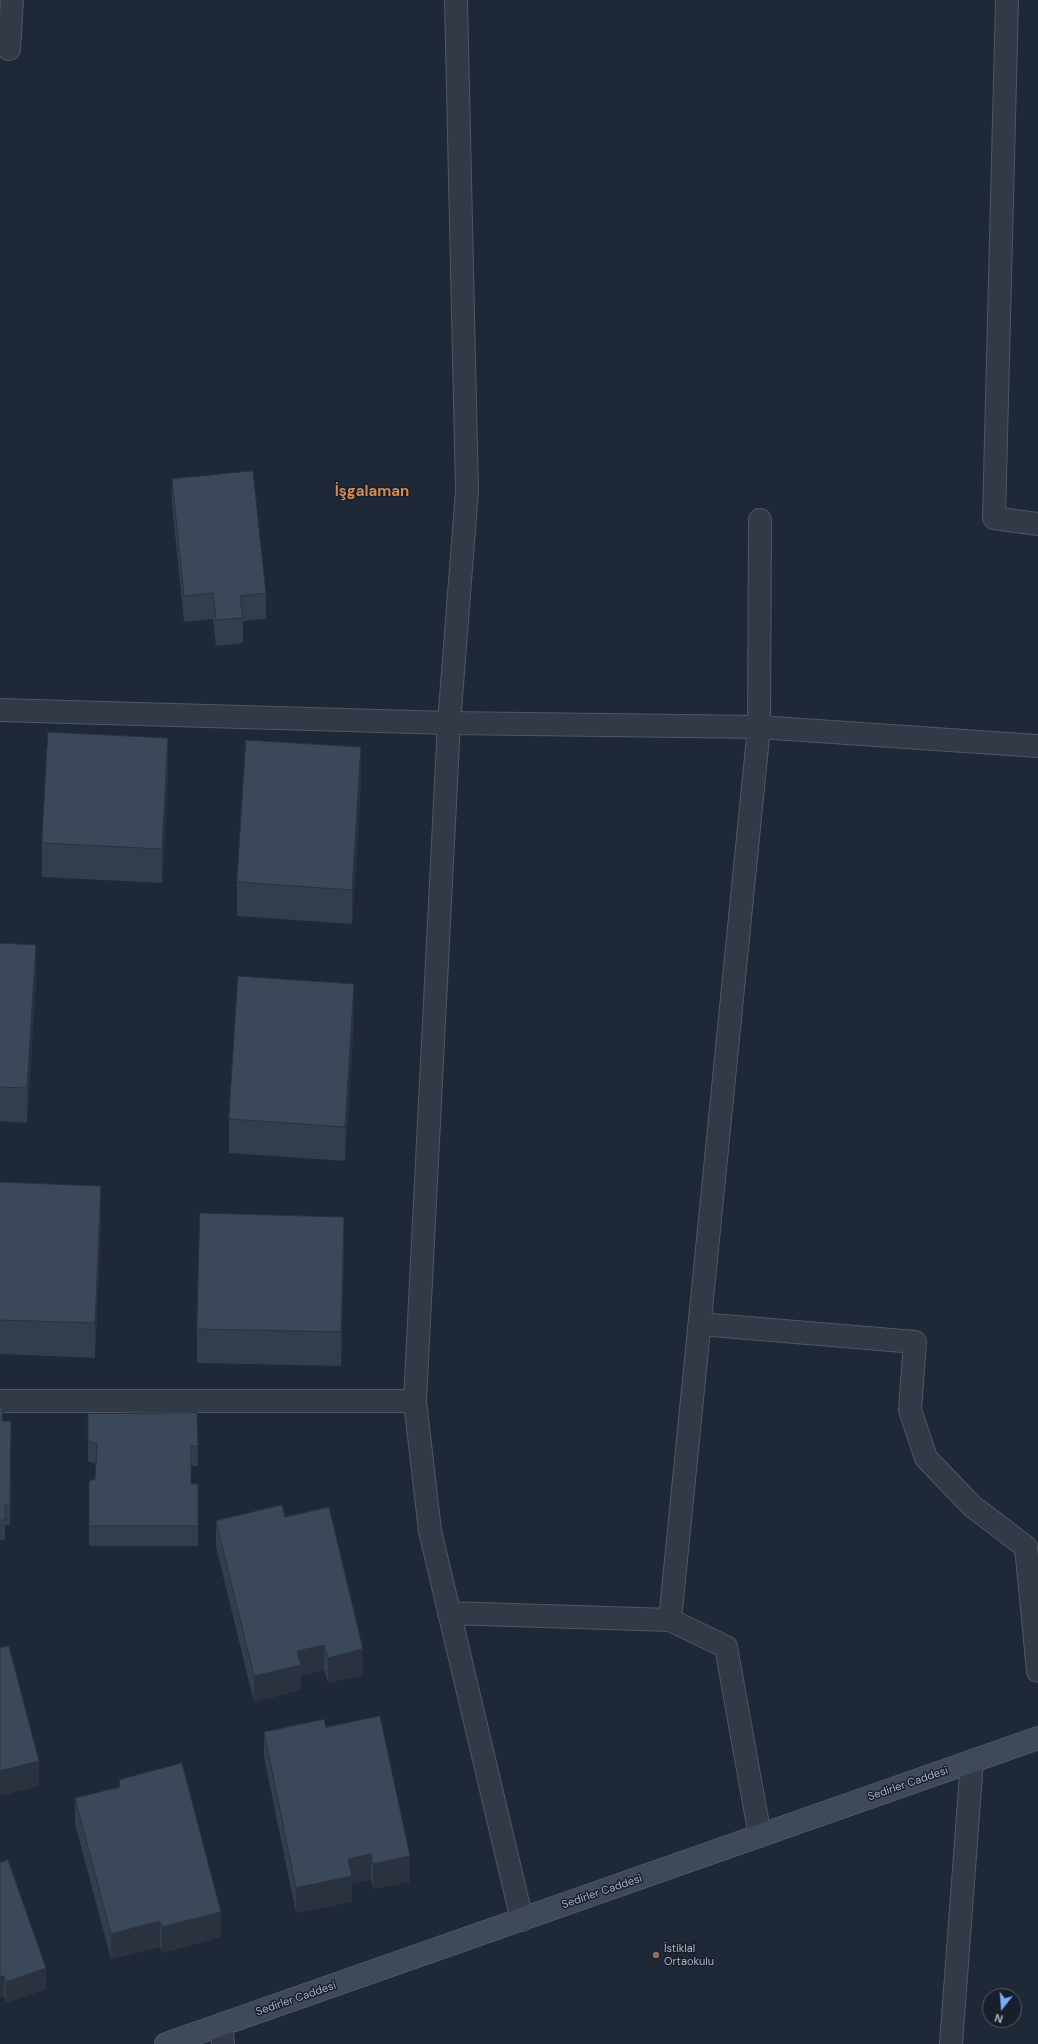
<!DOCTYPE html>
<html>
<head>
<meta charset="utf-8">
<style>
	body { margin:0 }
	#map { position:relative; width:1038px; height:2044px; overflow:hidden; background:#1e2836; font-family:"DM Sans",sans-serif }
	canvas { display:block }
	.north { position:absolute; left:982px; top:1988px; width:40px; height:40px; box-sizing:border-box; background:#171f2a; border:1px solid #525b68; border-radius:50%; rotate:197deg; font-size:11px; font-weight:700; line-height:16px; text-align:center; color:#abb4c4 }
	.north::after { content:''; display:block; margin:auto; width:14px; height:18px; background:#77abfd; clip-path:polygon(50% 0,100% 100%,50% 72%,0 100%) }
</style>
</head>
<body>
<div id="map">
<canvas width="1038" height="2044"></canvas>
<div class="north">N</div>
</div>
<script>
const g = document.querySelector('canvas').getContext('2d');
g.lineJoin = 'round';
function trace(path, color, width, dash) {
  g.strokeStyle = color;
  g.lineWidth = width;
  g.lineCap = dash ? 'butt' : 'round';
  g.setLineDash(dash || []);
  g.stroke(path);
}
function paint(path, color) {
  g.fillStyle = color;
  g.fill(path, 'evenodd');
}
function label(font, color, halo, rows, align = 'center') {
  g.font = font + ' "DM Sans",sans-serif';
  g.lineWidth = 3;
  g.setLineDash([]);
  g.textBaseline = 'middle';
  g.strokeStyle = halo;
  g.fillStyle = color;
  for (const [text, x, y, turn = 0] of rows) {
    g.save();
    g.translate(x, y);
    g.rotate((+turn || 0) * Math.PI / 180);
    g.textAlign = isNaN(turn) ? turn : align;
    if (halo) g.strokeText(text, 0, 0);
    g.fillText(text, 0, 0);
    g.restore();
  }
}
const street = new Path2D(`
	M1007 0 994 518 1038 524
	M9 49 12 0
	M0 710 449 723 467 491 456 0
	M700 1324 915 1342 910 1410 926 1458 972 1506 1026 1547 1038 1671
	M0 1401H415
	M449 1613 670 1620 726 1647 760 1836
	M670 1620 759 727 760 520
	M522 1920 430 1531 415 1401 449 723 759 727 1038 746
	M221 2025 223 2044
	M951 2044 972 1761`);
const secondary = new Path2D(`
	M166 2044 1038 1738`);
const wall = new Path2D(`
	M172 479 266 593V619L243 621V643L216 646 213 619 184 622 172 505Z
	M168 773 162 883 42 877V843Z
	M361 781 352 924 237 916V882Z
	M0 943 36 980 27 1123 0 1121Z
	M354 1018 345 1161 229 1153V1119Z
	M0 1182 101 1220 95 1358 0 1354Z
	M344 1251 341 1366 197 1363V1329Z
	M0 1406 3 1421 11 1441 10 1525H5V1540H0Z
	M197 1413 198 1466H191V1484H198V1546H89V1481L95 1479 96 1464 88 1461V1414Z
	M285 1517 363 1675 328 1683 324 1670 301 1676V1690L254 1702 216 1547V1521Z
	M326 1727 410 1882 373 1889 371 1880 352 1884V1902L296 1913 264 1757V1732Z
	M119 1780 221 1937 162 1953 160 1947 111 1959 75 1824V1798L119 1787Z
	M0 1863 46 1989 6 2003 4 1996 0 1997Z`);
const shadedWall = new Path2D(`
	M168 738V773L162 883V849Z
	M361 747V781L352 924V890Z
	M36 945V980L27 1123V1088Z
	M354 984V1018L345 1161V1127Z
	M101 1186V1220L95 1358V1323Z
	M344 1217V1251L341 1366V1332Z
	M11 1421V1441L10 1525V1505Z
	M324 1645V1670L301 1676V1690L254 1702V1676L297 1651Z
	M363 1649V1675L328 1683V1658Z
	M39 1761V1786L0 1796V1771Z
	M371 1854V1880L352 1884V1902L296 1913V1888L348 1859Z
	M410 1856V1882L373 1889V1864Z
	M221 1912V1937L162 1953V1927Z
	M160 1921V1947L111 1959V1934Z
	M46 1968V1989L6 2003V1982Z
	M4 1976V1996L0 1997V1977Z`);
const building = new Path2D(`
	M253 471 266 593 240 596 243 618 216 620 213 593 184 596 172 479Z
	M48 732 168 738 162 849 42 843Z
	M246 740 361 747 352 890 237 882Z
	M0 943 36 945 27 1088 0 1087Z
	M238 976 354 984 345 1127 229 1119Z
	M0 1182 101 1186 95 1323 0 1320Z
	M200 1213 344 1217 341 1332 197 1329Z
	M0 1406H3L2 1421H11L10 1505H5V1520H0Z
	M197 1413 198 1446H191V1484H198V1526H89V1481L95 1479 97 1444 88 1441V1414Z
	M282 1505 285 1517 329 1507 363 1649 328 1658 324 1645 297 1651 301 1665 254 1676 216 1521Z
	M9 1646 39 1761 0 1771V1648Z
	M380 1716 410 1856 373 1864 371 1854 348 1859 352 1876 296 1888 264 1732 324 1719 326 1727Z
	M182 1763 221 1912 162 1927 160 1921 111 1934 75 1798 120 1787 119 1780Z
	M8 1860 46 1968 6 1982 4 1976 0 1977V1863Z`);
const markers = [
	[656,1955,4,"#8d6e63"]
];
const streetNames = [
	["Sedirler Caddesi",908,1784,-19],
	["Sedirler Caddesi",602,1892,-19],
	["Sedirler Caddesi",296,1999,-19]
];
const poiNames = [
	["İstiklal",664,1949],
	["Ortaokulu",664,1962]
];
const districtNames = [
	["İşgalaman",372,492]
];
trace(street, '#4f5765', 24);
trace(secondary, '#4f5765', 24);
trace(street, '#313a46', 22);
trace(secondary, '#3f495a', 22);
paint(wall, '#333e4d');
paint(shadedWall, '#29323e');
paint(building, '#3b4859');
trace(building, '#29323e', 1);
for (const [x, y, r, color] of markers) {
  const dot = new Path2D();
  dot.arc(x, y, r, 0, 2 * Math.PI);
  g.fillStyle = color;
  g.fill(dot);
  trace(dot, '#171f2a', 1.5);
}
label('11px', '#abb4c4', '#171f2a', streetNames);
label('11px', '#abb4c4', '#171f2a', poiNames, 'left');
label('bold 15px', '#d78b52', '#171f2a', districtNames);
</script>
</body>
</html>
